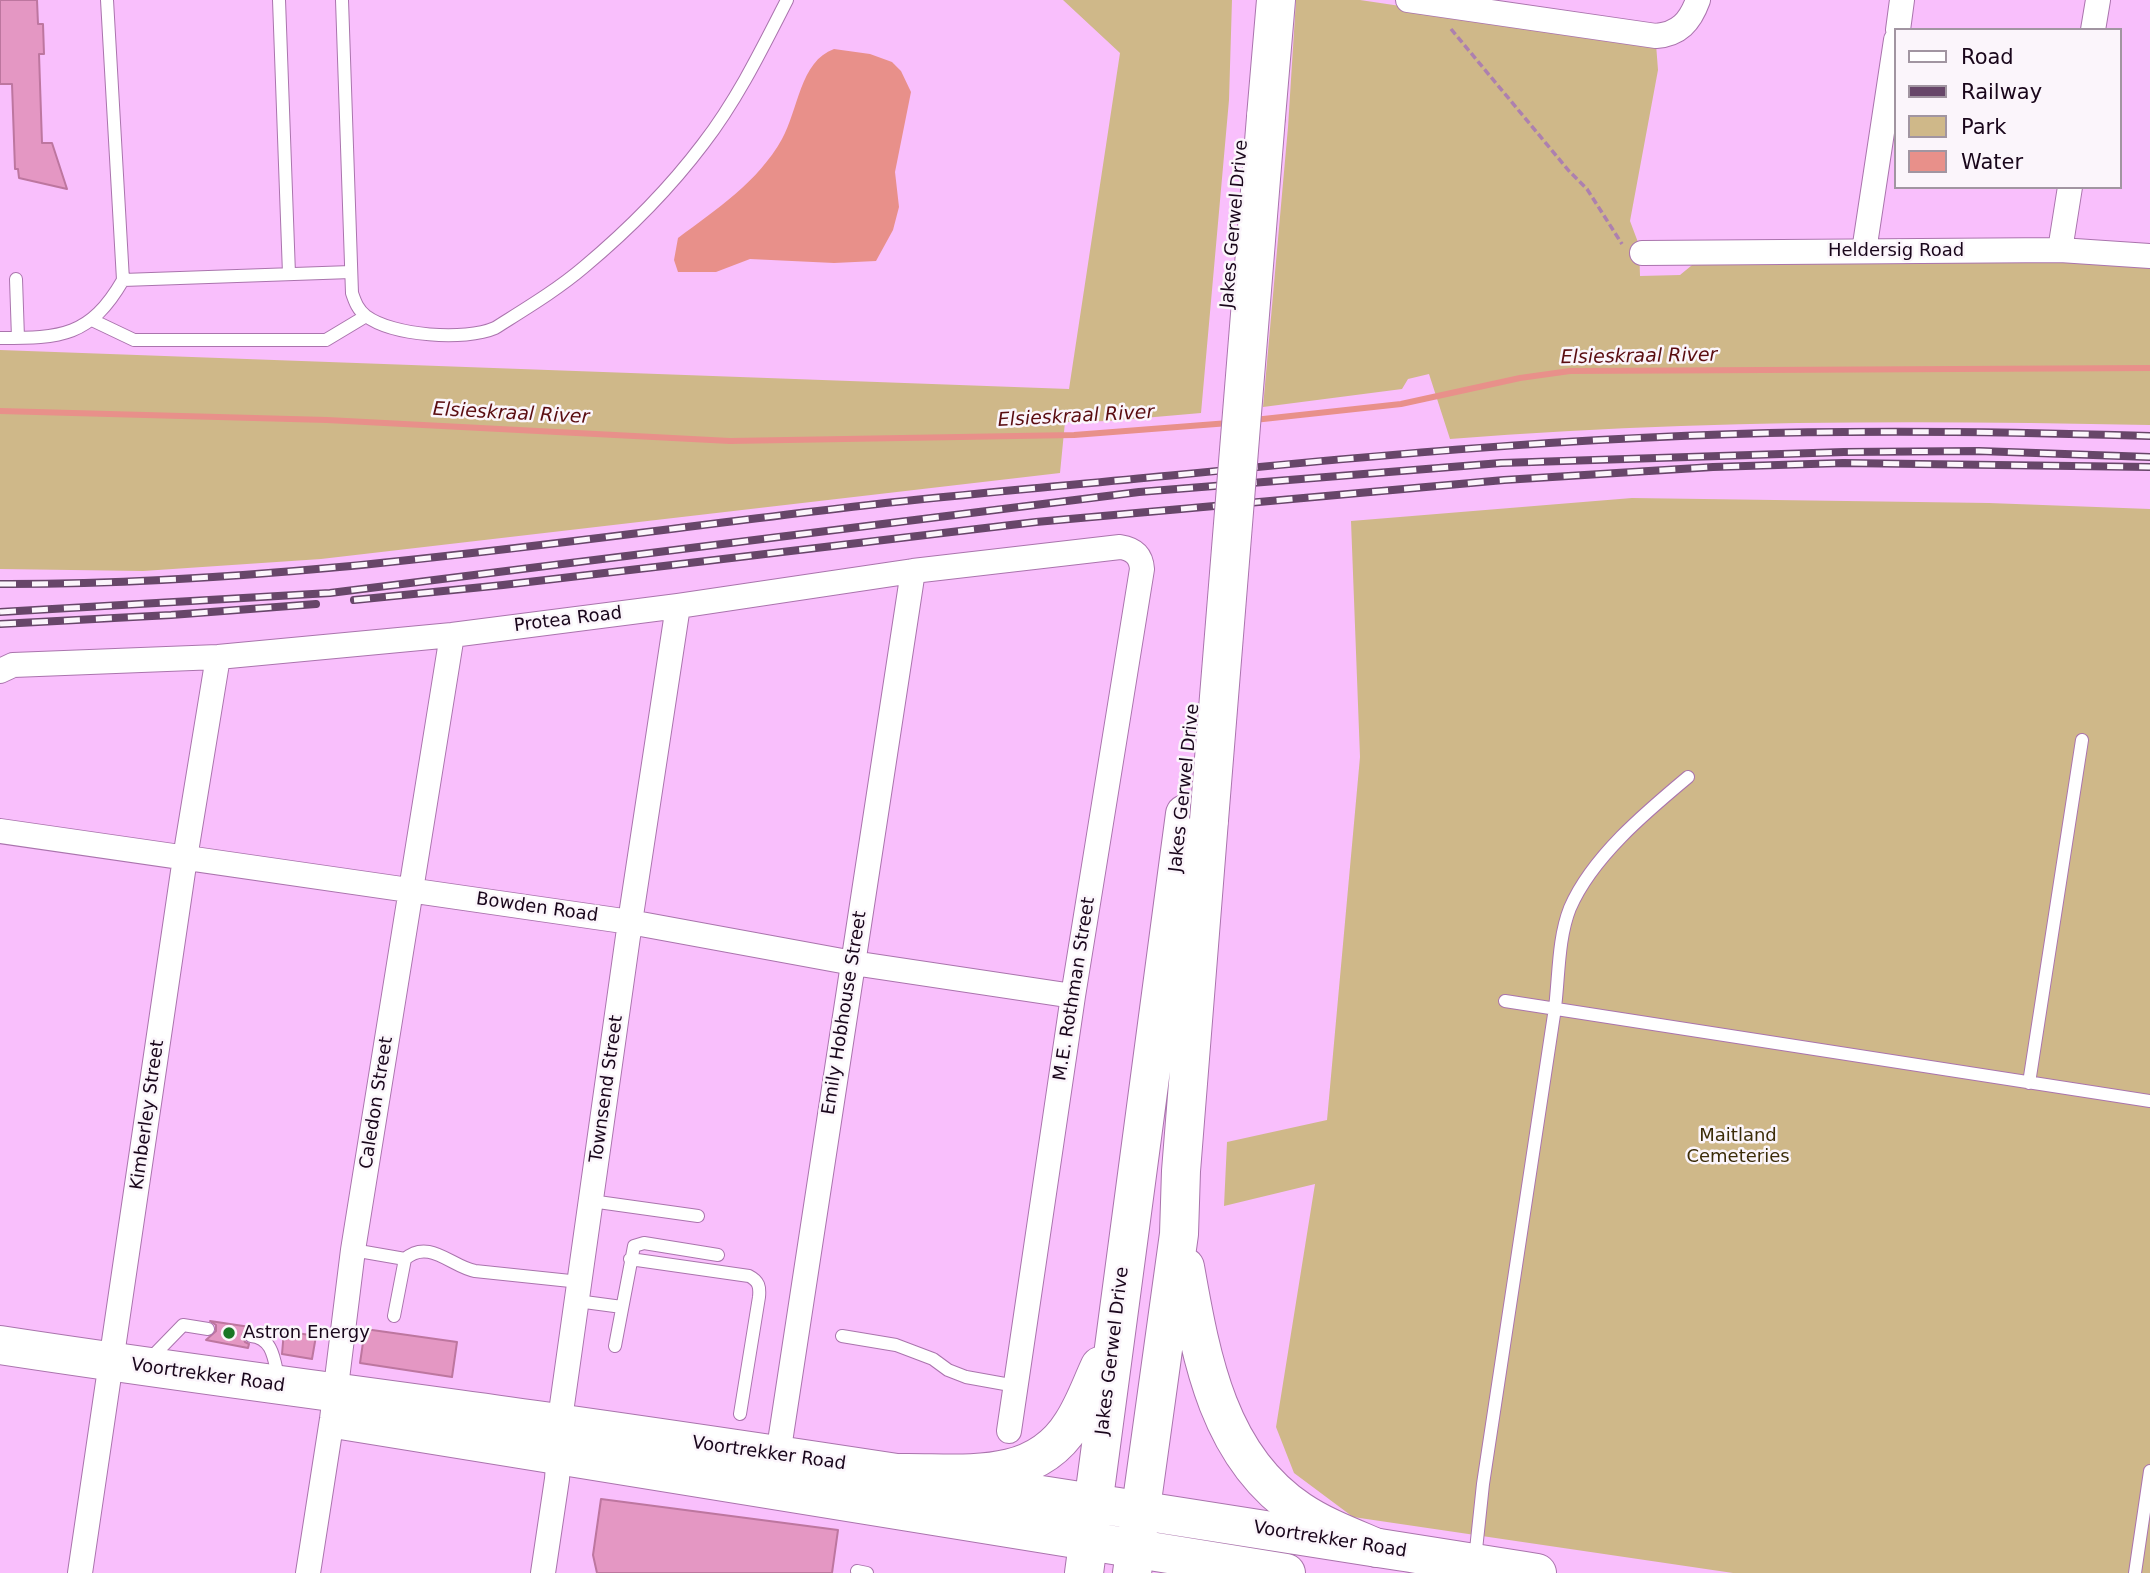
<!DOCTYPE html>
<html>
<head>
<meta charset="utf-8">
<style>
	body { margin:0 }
	#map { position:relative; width:2150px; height:1573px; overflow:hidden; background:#f9bffc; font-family:"DejaVu Sans",sans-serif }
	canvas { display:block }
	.legend { position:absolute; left:1894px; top:28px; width:228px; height:161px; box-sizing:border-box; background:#fbf5fb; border:2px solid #a195a1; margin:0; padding:9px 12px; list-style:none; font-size:21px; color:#19061b }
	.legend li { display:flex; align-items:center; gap:14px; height:35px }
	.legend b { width:35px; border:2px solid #a195a1 }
</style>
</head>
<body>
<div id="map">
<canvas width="2150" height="1573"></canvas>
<ul class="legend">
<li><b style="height:9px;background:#fff"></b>Road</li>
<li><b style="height:9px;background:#674669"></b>Railway</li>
<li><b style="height:19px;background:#cfb889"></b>Park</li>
<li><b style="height:19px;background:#e8908a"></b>Water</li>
</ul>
</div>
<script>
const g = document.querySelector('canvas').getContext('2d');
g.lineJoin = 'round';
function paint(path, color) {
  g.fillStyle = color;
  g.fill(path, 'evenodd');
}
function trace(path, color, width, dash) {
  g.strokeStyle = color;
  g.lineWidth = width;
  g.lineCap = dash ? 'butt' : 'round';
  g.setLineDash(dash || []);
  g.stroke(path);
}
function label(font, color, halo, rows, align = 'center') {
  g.font = font + ' "DejaVu Sans",sans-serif';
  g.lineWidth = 5;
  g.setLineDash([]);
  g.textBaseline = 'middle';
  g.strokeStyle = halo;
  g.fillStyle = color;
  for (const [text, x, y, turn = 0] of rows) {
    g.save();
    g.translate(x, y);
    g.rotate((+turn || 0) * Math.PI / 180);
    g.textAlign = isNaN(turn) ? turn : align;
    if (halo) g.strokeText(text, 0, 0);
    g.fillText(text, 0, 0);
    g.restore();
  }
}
const green = new Path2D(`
	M1063 0H1232L1229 100 1201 413 1109 421 1065 422 1060 473 321 559 143 571 0 569V350L1069 389 1120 53Z
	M1296 0H1360L1656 44 1658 70 1630 221 1639 245 1640 276 1680 275 1697 261 2150 262V425C1916 420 1683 420 1450 439L1429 374 1408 379 1402 389 1263 407 1288 127Z
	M1632 498 1989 503 2150 509V1573H1733L1353 1517 1294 1473 1276 1427 1315 1184 1224 1206 1227 1142 1327 1120 1360 757 1351 521Z`);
const water = new Path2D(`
	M834 49 870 54 892 62 901 71 911 92 895 172 899 207 893 230 876 261 834 263 750 259 716 272H678L674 260 678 238C717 209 758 182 782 139 798 111 800 61 834 49Z`);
const stream = new Path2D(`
	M0 411 327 420 730 441 1074 435 1229 423
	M1254 420 1401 404 1520 378 1570 371 2150 368`);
const building = new Path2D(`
	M0 0H37L38 24H43L44 54H39L42 143H52L67 189 19 178 18 169H15L12 84H0Z
	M210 1321 250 1327 245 1330 242 1335 245 1342 249 1344 248 1348 206 1340 216 1331V1325Z
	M365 1329 457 1342 452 1377 360 1363Z
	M284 1331 316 1336 312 1359 282 1354Z
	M601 1499 838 1530 832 1573H597L593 1555Z`);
const path = new Path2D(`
	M1451 29 1569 171 1587 189 1622 244`);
const service = new Path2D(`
	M107 0 123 280
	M279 0 289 274
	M342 0 352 293C355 302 358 310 366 316 393 336 465 341 495 328 525 309 557 290 584 267 627 231 669 189 703 144 737 100 762 49 787 0
	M16 279 18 338
	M123 280 351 272
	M92 320 134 340H326L366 316
	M0 338C61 338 90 337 123 280
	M1505 1001 2150 1101
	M2029 1083 2082 740
	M591 1201 698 1216
	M353 1250 405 1259 394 1316
	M405 1259C429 1238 452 1267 475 1271L580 1282
	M630 1259 749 1276C759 1281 760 1287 759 1297L740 1414
	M577 1301 622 1307
	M251 1336C274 1338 274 1361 279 1381
	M842 1336 896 1345 933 1359 948 1370 966 1377 1016 1386
	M615 1346 634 1246 644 1243 718 1255
	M148 1361 183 1325 208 1329
	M1475 1559 1483 1484 1555 1008C1559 975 1558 938 1570 908 1592 857 1646 812 1688 777
	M857 1571 867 1573
	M2135 1573 2150 1471`);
const minor = new Path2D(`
	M1408 0 1656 36C1679 34 1690 22 1698 0
	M1898 30 1902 0
	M2093 30 2098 0
	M2060 250 2070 187
	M1864 251 1896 40
	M1642 253 2060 250 2150 256
	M0 671 13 665 218 657 452 635 678 606 913 571 1120 547C1133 549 1141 555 1142 569L1073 996 1009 1431
	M0 831 630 922 853 963 1073 996
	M778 1455 913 571
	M80 1573 185 858 218 657
	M308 1573 332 1419 353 1250 452 635
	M543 1573 557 1479 562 1405 630 922 678 606`);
const primary = new Path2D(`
	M0 1345C188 1374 376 1397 564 1424 889 1470 1213 1522 1537 1573
	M341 1420 1286 1573`);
const trunk = new Path2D(`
	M1266 117 1276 0
	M1185 1267C1201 1357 1218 1457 1300 1511 1324 1527 1351 1537 1377 1548
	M901 1473C963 1472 1034 1485 1072 1424 1084 1406 1091 1385 1100 1366
	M1084 1573 1185 814
	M1132 1573 1179 1234 1181 1171 1209 820`);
const rail = new Path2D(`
	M0 584C301 585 597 535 895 502 989 492 1082 484 1176 475 1398 453 1623 433 1846 432 1948 431 2049 433 2150 436
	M354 600 503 585 1036 522 1504 480 1713 467 1843 463 2150 467
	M0 612 330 593 1139 492 1501 463 1844 452 1979 451 2150 457
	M0 624 171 615 316 604`);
const trunkBridge = new Path2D(`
	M1209 820 1266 117`);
const markers = [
	[229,1333,7,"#197625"]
];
const streetNames = [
	["Jakes Gerwel Drive",1235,224,-85],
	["Heldersig Road",1896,251],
	["Protea Road",568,620,-7],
	["Jakes Gerwel Drive",1185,788,-84],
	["Bowden Road",537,908,8],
	["M.E. Rothman Street",1075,989,-81],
	["Emily Hobhouse Street",845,1013,-81],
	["Townsend Street",607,1089,-82],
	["Caledon Street",377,1103,-81],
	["Kimberley Street",148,1115,-82],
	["Jakes Gerwel Drive",1113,1351,-83],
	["Voortrekker Road",208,1376,8],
	["Voortrekker Road",769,1454,8],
	["Voortrekker Road",1330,1540,9]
];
const parkNames = [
	["Maitland",1738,1136],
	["Cemeteries",1738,1157]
];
const poiNames = [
	["Astron Energy",243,1333]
];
const waterNames = [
	["Elsieskraal River",1639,357,-1],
	["Elsieskraal River",511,414,3],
	["Elsieskraal River",1076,417,-3]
];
paint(green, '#cfb889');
paint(water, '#e8908a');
trace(stream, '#e8908a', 6);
paint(building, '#e497c3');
trace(building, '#bd769f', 2);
trace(service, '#aa74ad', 14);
trace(minor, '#aa74ad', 26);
trace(primary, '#aa74ad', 40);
trace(trunk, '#aa74ad', 40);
trace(path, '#ad80af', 3.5, [7, 3.5]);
trace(service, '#fff', 12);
trace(minor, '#fff', 24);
trace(primary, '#fff', 38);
trace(trunk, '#fff', 38);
trace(rail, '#674669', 8);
trace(rail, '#fbf5fb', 5, [16]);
trace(trunkBridge, '#aa74ad', 40, []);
trace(trunkBridge, '#fff', 38);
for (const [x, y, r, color] of markers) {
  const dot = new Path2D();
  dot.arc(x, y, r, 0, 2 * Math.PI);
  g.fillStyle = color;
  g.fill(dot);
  trace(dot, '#fbf5fb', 2.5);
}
label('18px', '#19061b', '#fbf5fb', streetNames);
label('18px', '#3b2c07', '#fbf5fb', parkNames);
label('18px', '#19061b', '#fbf5fb', poiNames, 'left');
label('italic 19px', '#5a0c10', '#fbf5fb', waterNames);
</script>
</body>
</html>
